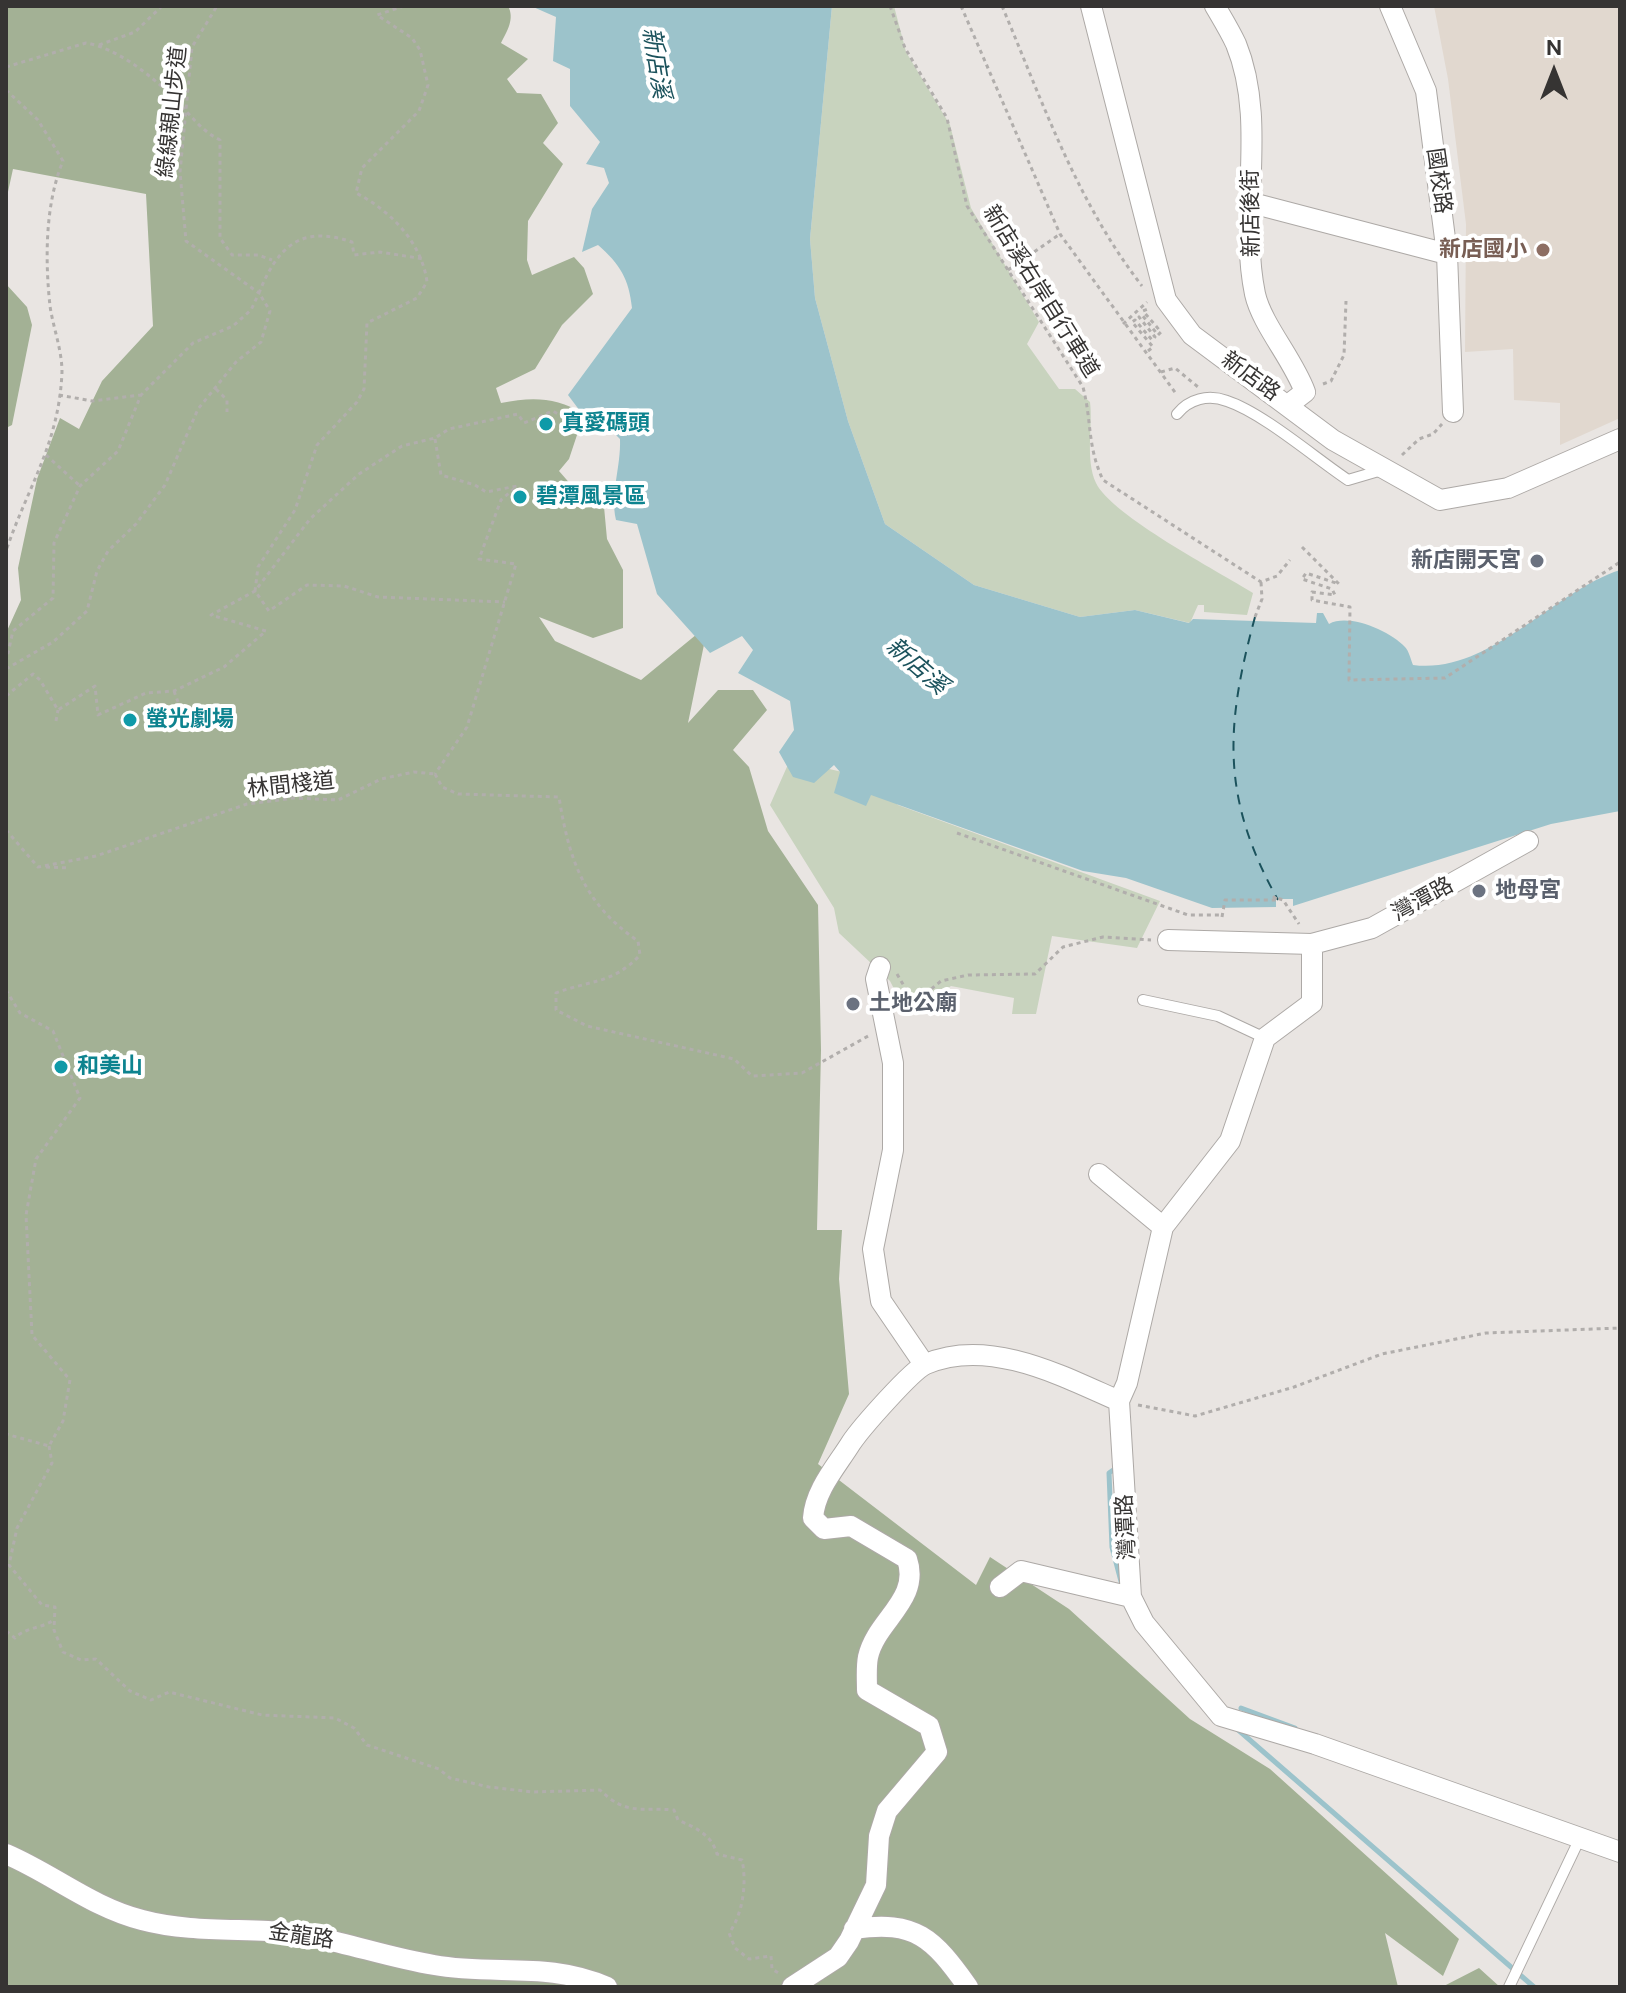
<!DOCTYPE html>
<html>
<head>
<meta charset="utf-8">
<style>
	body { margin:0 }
	#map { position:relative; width:1626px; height:1993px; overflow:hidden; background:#e9e5e2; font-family:"DM Sans",sans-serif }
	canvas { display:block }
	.frame { position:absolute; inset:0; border:8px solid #363433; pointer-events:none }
	.north { position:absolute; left:1514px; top:32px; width:80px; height:80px; -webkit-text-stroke:6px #fff; paint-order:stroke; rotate:0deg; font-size:22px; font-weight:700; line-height:32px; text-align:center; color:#363433 }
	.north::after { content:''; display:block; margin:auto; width:28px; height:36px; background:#363433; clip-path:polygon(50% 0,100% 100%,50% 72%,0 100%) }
</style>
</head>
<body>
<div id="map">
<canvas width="1626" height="1993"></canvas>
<div class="frame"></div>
<div class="north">N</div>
</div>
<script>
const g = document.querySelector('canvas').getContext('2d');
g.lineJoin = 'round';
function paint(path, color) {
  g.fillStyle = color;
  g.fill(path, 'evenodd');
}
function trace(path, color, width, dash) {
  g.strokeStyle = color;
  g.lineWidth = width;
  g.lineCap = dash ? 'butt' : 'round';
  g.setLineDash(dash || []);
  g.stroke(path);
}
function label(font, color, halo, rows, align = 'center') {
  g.font = font + ' "DM Sans","Noto Sans TC",sans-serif';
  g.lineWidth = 8;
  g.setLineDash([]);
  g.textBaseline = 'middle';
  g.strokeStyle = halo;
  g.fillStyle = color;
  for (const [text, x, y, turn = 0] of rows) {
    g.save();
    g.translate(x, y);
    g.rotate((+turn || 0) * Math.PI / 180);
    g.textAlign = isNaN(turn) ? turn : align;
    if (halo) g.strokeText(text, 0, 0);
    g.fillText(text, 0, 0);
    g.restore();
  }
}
const built = new Path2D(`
	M1434 6H1620V418L1560 445V403L1514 400 1513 349 1465 352 1466 224 1448 79Z`);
const green = new Path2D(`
	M832 6H894L906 52 950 125 971 208 1039 322 1027 344 1059 389H1075L1090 402C1093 427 1085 459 1096 483 1112 516 1218 571 1253 593L1247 615 1204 612V605H1198L1190 623 1135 610 1080 617 974 585 885 524 848 421 815 298 810 239Z
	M790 760 873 779 898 805 1160 901 1137 948 1052 936 1036 1014H1012L1014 998 951 986 908 1016 890 981 839 933 834 908 770 805Z`);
const forest = new Path2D(`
	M6 6H508C515 19 507 31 501 43L528 59 507 79 517 93 541 94 558 123 543 143 563 164 528 221 527 260 532 275 574 257 584 268 593 294 562 325 535 369 496 388 501 403C533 397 555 397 584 414L569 459 559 471 573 487 595 500 603 496 607 539 623 570V628L593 638 539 617 555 641 641 680 708 625 688 723 718 690H753L767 710 733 750 749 767 768 831 818 905 821 1050 817 1230H842L839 1279 849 1394 818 1464 976 1585 990 1557 1069 1609 1190 1719 1270 1769 1459 1939 1443 1976 1385 1933 1398 1987H6V633L21 600 18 568 37 479 60 418 79 429 102 381 153 326 146 194 13 169 6 201Z
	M6 284 27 307 32 325 12 425 6 428Z
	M1479 1968 1500 1987H1442Z`);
const water = new Path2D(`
	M531 6H832L810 239 815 298 848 421 885 524 974 585 1080 617 1135 610 1189 623 1193 619 1316 623 1317 613H1323L1329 624C1349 613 1390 631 1405 647 1409 651 1411 660 1413 665 1489 675 1552 592 1620 570V811L1551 824 1293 906V899H1276V907L1212 908 1126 878 1083 871 871 795 866 806 834 793 840 772 834 765 814 783 793 777 779 752 794 730 790 701 738 673 753 650 742 636 710 653 657 594 637 524 616 520C610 492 621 468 620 439L605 424 586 419 568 395 632 308C629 279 620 264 598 245L582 252 592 209 609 183 604 168 586 164 600 142 570 106V69L553 61 556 17Z`);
const stream = new Path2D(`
	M1119 1466 1109 1473 1112 1547 1122 1585
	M1241 1708 1295 1728
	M1236 1728 1534 1987`);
const ferry = new Path2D(`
	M1255 617C1225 727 1221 798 1278 900`);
const path = new Path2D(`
	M404 6 377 15 412 38 420 50 428 85 419 111 362 168 356 193C391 211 422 243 427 282L417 298 367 323 364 389 357 402 317 445 295 510 258 567 255 591 269 611 307 585 344 586 378 597 505 602
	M890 6 905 48 947 118 967 206 1083 387C1092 422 1087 446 1103 480L1261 582 1277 576 1290 560
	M961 6 1060 234 1177 395
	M1002 6C1043 103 1077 202 1142 286
	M99 45 135 32 162 6
	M6 67 86 43C117 48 152 76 175 99 190 114 200 130 220 140V238L232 255H258L272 260
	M6 90 38 120 63 161C45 204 45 260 50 306 53 327 62 350 62 372 59 444 28 486 6 551
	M1008 270 1060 234
	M1123 324 1147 302
	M1148 351 1153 347 1132 322 1135 320 1152 340 1155 337 1139 317 1142 315 1158 335 1161 332 1143 311 1148 309
	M1161 372 1175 368 1198 387
	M1323 384 1331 381 1344 355 1346 301
	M216 389 227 400V412
	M59 395 92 401 141 395
	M435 439 441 475 475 485 486 492 517 486 501 500 479 559 516 564 467 727 435 774
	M46 455 80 486
	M1402 455 1419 439 1433 434 1442 424
	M1302 547 1339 584 1306 573 1302 579 1332 589 1335 595 1312 592V600L1350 607 1349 680 1445 678 1620 562
	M1255 617 1262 599 1261 582
	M6 662 13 631 53 598 54 543 80 486 118 451 141 395 193 343 233 326 251 310 259 293 186 241 180 172 192 47 217 6
	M6 669 53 642 87 611 97 571 108 551 136 524 165 485 198 409 236 362 261 342 270 311 259 293C277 248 300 224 352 242L354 255 380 252 424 259
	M174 691 178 702
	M6 696 33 674 40 680 58 710 95 686 98 715 146 693 174 691 224 667 266 631 211 615 255 591 310 519 359 474 402 446 435 438 449 429 518 414 524 423 553 411 558 414
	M56 721 58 710
	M435 774 442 787 458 794 559 797C569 860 584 904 638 941L640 955C613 984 590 980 556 993V1010L587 1026 734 1059 752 1076 802 1073 870 1035
	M6 830 38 867 96 856 247 804 294 798 338 800 381 779 414 772 435 774
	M957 833 1188 915H1222
	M46 867 70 868
	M1222 917 1225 900H1278L1274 897 1283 900 1299 924
	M897 974 914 1003 941 981 968 975 1035 974 1063 947 1103 937 1151 940
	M6 990 20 1013 53 1031 80 1098 36 1159 26 1215 32 1335 70 1380 63 1421 49 1446 6 1434
	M1138 1405 1195 1416 1294 1387 1382 1354 1486 1333 1620 1328
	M49 1446 52 1463 17 1528 9 1565 42 1605 55 1607 54 1630 63 1652 81 1660 96 1659 130 1691 151 1700 169 1692 262 1715 335 1718 354 1728 367 1745 439 1769 450 1778 489 1787 533 1792 600 1790C627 1816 640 1807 674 1810L678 1820C696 1828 711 1834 717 1854L742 1860C747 1883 743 1914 729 1933L735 1948 749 1959 771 1956 772 1969 780 1974
	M6 1631 15 1638C26 1627 40 1629 54 1620`);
const lane = new Path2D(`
	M1177 414C1189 399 1208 394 1227 401 1263 413 1315 458 1348 480L1382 470
	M1143 1000 1218 1016 1265 1038
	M1509 1987 1580 1838`);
const street = new Path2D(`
	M1091 6 1166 300 1192 335 1333 440 1440 500 1508 488 1620 439
	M1215 6C1222 18 1230 31 1236 44 1268 122 1238 212 1255 294 1262 325 1293 359 1305 392L1288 405
	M1390 6 1426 91 1447 254 1453 412
	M1248 202 1447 254
	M1168 940 1312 944 1372 928 1528 841
	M1312 944V1003L1265 1038 1230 1141 1163 1227 1127 1383 1119 1401 1131 1597 1144 1623 1221 1716 1315 1744 1620 1852
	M880 967 876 979 893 1063V1150L873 1249 881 1301 924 1364
	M1099 1174 1163 1227
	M1000 1587 1021 1571 1131 1597
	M6 1854C53 1874 91 1907 142 1920 183 1931 226 1929 268 1931 325 1934 378 1956 434 1965 494 1976 548 1961 607 1987
	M854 1929C916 1920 933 1938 968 1987
	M792 1987 838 1957 849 1941 876 1885 879 1836 887 1811 937 1752 929 1726 867 1690C867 1680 866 1667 868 1657 876 1620 921 1600 907 1559L851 1526 824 1529 813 1518C815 1490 836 1467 851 1443 861 1428 912 1370 926 1364 989 1337 1062 1376 1119 1401`);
const markers = [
	[1543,250,8,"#8d6e63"],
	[546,424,8,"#0f9aa8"],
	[520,497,8,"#0f9aa8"],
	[1537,561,8,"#6b7280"],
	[130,720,8,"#0f9aa8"],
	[1479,891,8,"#6b7280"],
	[853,1004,8,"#6b7280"],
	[61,1067,8,"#0f9aa8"]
];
const streetNames = [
	["綠線親山步道",173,112,-84],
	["國校路",1438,181,82],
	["新店後街",1252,213,-91],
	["新店溪右岸自行車道",1040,292,58],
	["新店路",1250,377,36],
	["林間棧道",291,786,-6],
	["灣潭路",1423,900,-29],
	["灣潭路",1127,1527,-93],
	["金龍路",301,1937,8]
];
const educationNames = [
	["新店國小",1527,250]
];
const cultureNames = [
	["真愛碼頭",562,424],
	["碧潭風景區",536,497],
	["螢光劇場",146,720],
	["和美山",77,1067]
];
const worshipNames = [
	["新店開天宮",1521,561,"right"],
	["地母宮",1495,891],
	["土地公廟",869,1004]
];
const waterNames = [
	["新店溪",655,63,81],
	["新店溪",916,667,41]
];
paint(built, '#e1d8cf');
paint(green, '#c8d3be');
paint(forest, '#a3b195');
paint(water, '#9cc3cb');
trace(stream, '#9cc3cb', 5);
trace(ferry, '#1b525c', 2, [10, 8]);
trace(lane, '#ada9a6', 12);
trace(street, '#ada9a6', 22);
trace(path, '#b1aeac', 3, [4, 4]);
trace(lane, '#fff', 10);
trace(street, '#fff', 20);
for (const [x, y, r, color] of markers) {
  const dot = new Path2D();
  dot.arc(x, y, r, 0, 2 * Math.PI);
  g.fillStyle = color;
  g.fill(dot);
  trace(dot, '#fff', 3);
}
label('22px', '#363433', '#fff', streetNames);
label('bold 22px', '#785e54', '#fff', educationNames, 'right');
label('bold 22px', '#0d838f', '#fff', cultureNames, 'left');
label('bold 22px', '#5b616d', '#fff', worshipNames, 'left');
label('italic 24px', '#1b525c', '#fff', waterNames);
</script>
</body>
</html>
